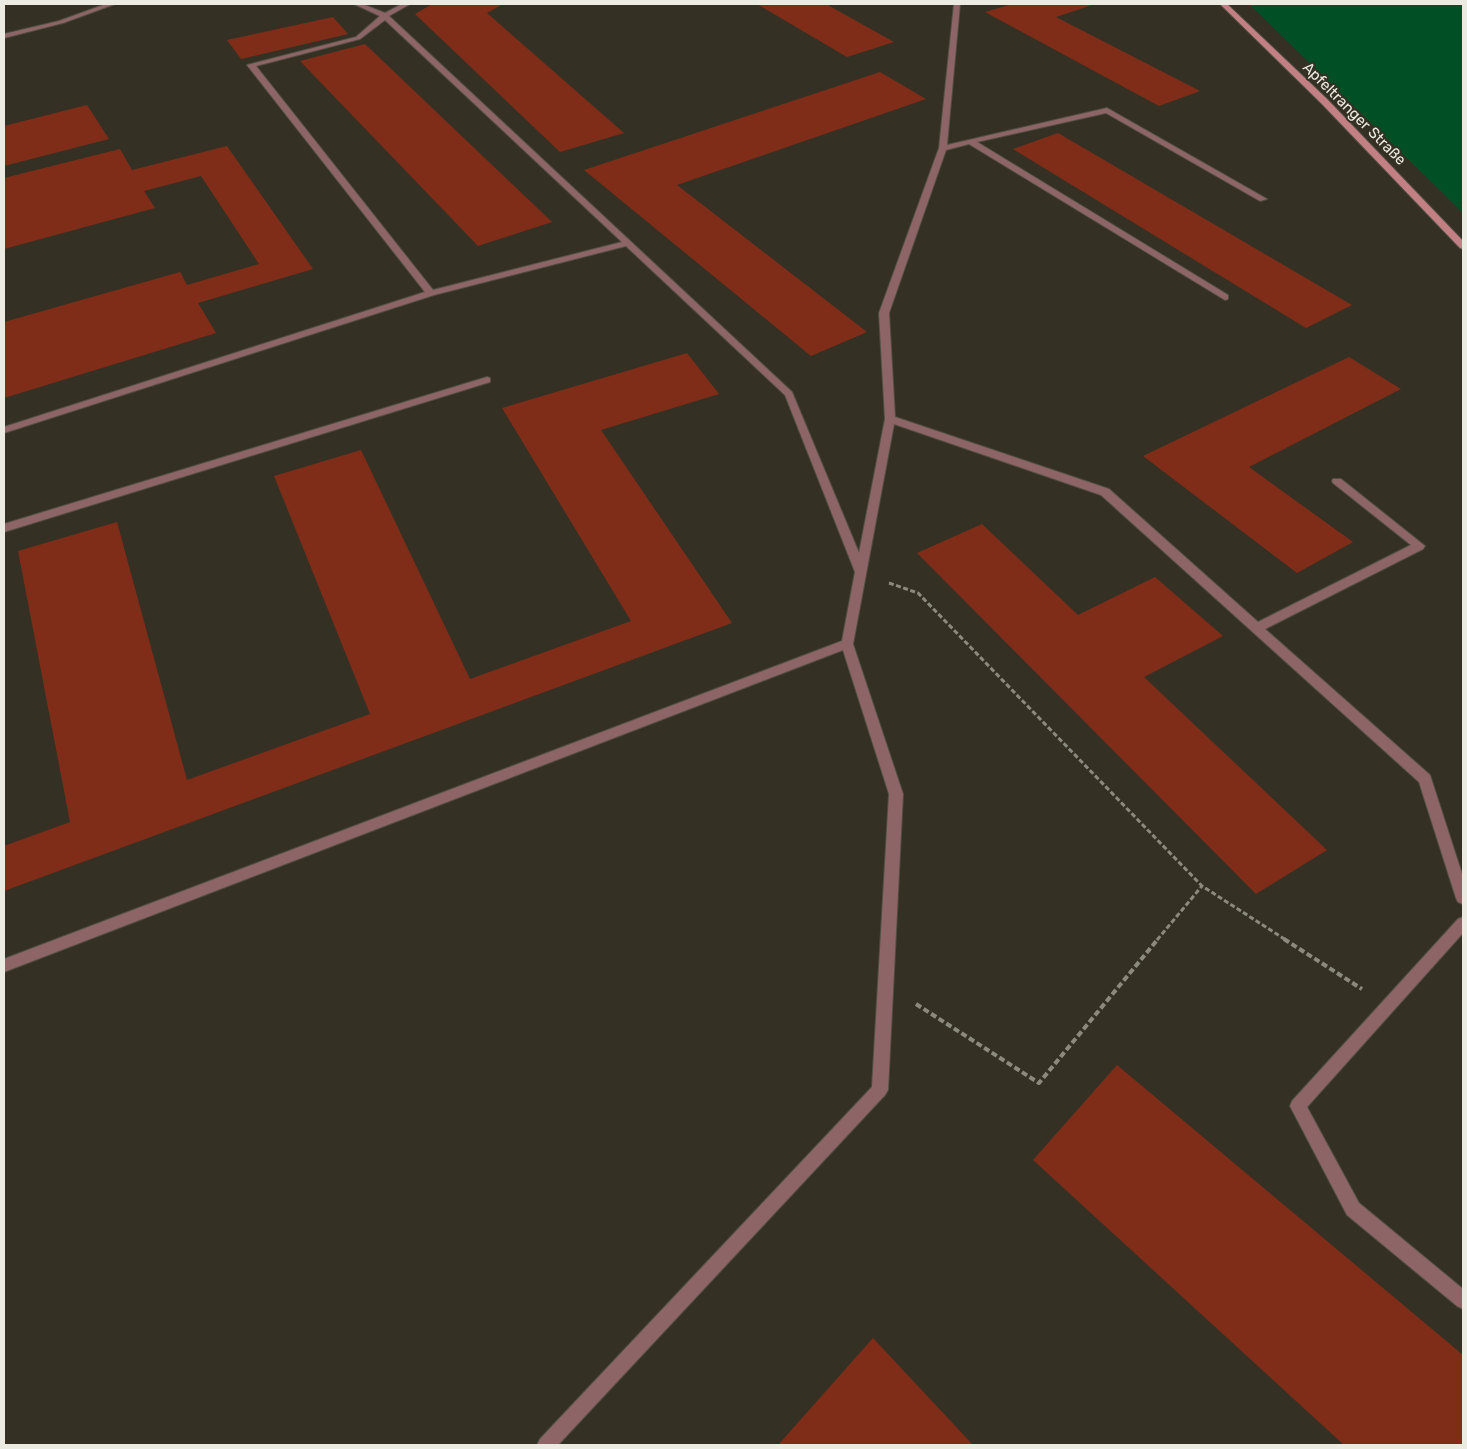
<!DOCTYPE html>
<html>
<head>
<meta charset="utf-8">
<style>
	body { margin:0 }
	#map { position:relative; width:1467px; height:1449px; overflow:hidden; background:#343124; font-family:Rubik,sans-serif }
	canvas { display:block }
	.frame { position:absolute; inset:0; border:5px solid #ecebe2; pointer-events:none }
</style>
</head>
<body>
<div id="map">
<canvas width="1467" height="1449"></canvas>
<div class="frame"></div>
</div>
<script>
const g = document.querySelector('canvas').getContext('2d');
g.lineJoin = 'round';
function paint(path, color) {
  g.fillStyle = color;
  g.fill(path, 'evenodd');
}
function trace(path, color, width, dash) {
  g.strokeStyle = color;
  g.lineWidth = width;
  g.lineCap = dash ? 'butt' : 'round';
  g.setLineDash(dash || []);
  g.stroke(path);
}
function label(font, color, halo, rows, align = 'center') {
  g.font = font + ' Rubik,sans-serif';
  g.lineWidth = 4;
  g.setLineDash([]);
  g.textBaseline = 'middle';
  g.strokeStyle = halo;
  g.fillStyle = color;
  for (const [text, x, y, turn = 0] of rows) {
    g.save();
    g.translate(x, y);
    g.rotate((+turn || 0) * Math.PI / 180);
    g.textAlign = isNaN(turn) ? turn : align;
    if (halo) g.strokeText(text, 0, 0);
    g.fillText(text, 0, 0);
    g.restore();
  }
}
const green = new Path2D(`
	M1249 4H1463V213Z`);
const building = new Path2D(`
	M432 4H503L487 13 624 133 560 152 415 14Z
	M757 4H826L894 42 847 57Z
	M1012 4H1095L1056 17 1200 91 1159 106 985 12Z
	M333 17 348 34 241 59 227 40Z
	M365 44 552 222 478 246 300 61Z
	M880 72 926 99 677 185 867 332 811 356 584 170Z
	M87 105 109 139 4 166V126Z
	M1058 133 1352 305 1306 328 1013 149Z
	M227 146 313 269 198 303 216 333 4 398V322L180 272 187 285 259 264 201 176 144 191 155 208 4 249V178L120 149 132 170Z
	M687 353 719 394 601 430 732 623 4 891V846L70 822 18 551 117 522 187 780 370 714 274 476 361 450 470 679 631 621 502 408Z
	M1349 357 1401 389 1249 467 1353 542 1297 573 1143 456Z
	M982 524 1078 615 1155 577 1223 636 1144 677 1327 850 1256 894 917 553Z
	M1117 1065 1463 1355V1445H1344L1033 1160Z
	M873 1338 973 1445H778Z`);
const pathFar1 = new Path2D(`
	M889 583 918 593 1202 886 1286 940
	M1157 940 1202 886`);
const path = new Path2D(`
	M1284 939 1362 989
	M916 1004 1039 1083 1158 939`);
const lane = new Path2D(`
	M106 4H115L63 23 4 38V34L59 21Z
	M354 4H362L385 13 402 4H410L389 16 792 392 859 553 885 419 879 313 939 148 954 4H960L947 145 1107 108 1267 199 1260 201 1106 113 977 142 1228 295V299L1225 300 969 144 946 150 889 313 895 417 1109 489 1258 622 1411 545 1333 483 1332 481 1333 479H1341L1425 546 1423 549 1265 629 1430 775 1463 877V904L1458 902 1456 898 1419 782 1101 495 894 424 853 644 903 794 888 1090 885 1095 558 1445H537L540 1439 872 1087 889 794 843 650 4 972V959L842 641 855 572 785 395 626 246 434 295 4 433V427L425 292 247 65 356 37 380 16ZM385 20 622 242 433 290 256 66 360 39Z
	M487 377 490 378V382L4 532V524Z
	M1463 917V933L1307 1107 1359 1203 1463 1289V1309L1457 1306 1347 1215 1290 1106 1292 1101 1458 919Z`);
const secondary = new Path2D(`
	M1220 4H1227L1327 99 1463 241V249L1460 248 1321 103Z`);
const farStreetnames = [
	["Apfeltranger Straße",1354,114,45]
];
paint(green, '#004f25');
paint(building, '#7f2d18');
trace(lane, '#514f42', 2);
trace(secondary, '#514f42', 2);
trace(pathFar1, '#8c8a7f', 3, [5, 2.5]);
trace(path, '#8c8a7f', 4, [6, 3]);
paint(lane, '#8e6567');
paint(secondary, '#c28084');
label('15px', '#ecebe2', '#343124', farStreetnames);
</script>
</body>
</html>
